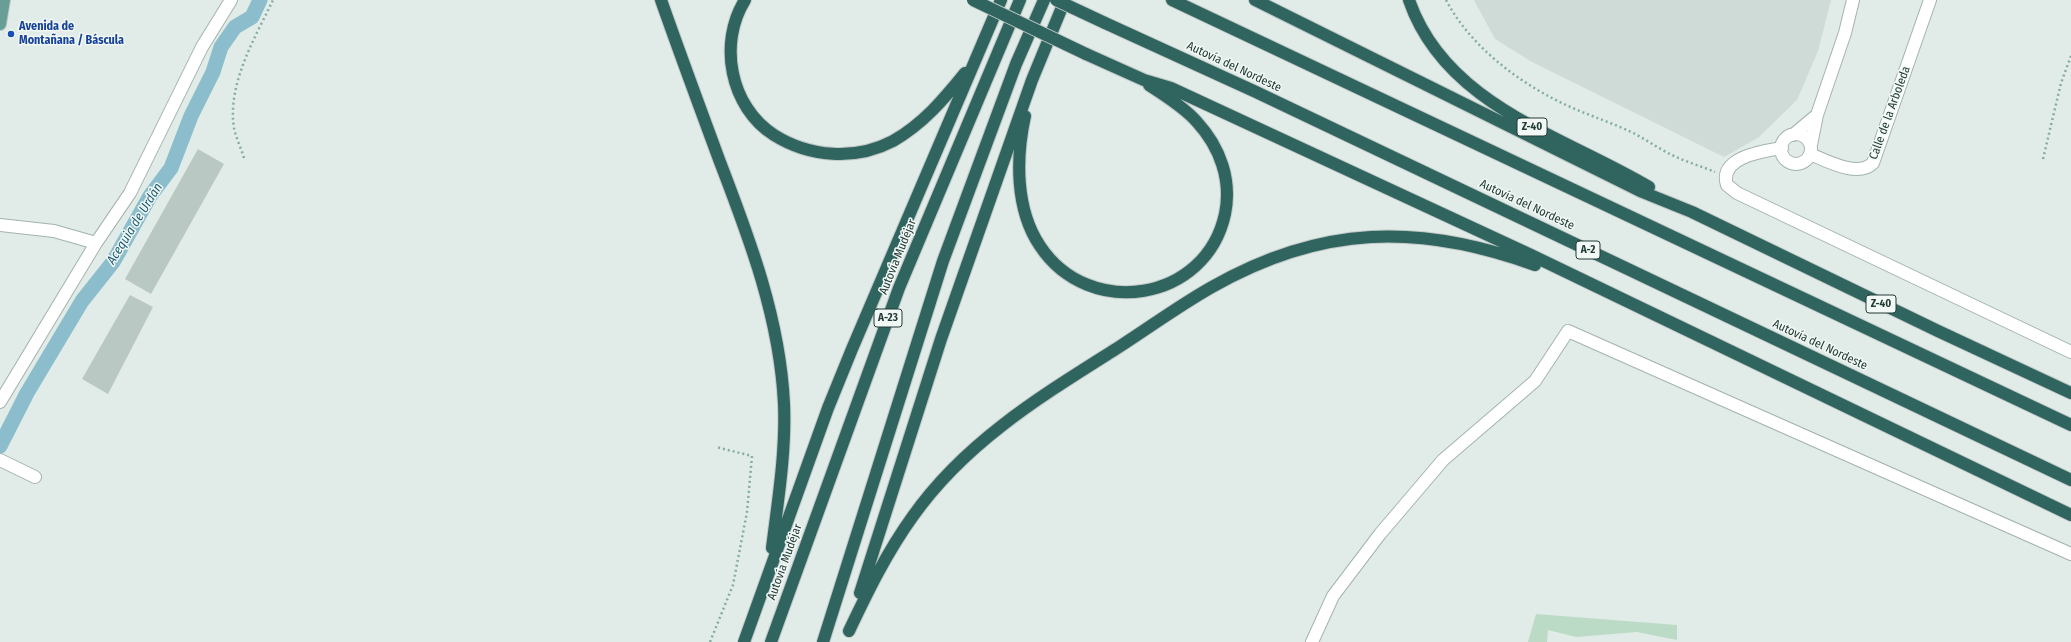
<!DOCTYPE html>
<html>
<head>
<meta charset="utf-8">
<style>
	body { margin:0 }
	canvas { display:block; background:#e1ebe7 }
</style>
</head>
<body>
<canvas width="2071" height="642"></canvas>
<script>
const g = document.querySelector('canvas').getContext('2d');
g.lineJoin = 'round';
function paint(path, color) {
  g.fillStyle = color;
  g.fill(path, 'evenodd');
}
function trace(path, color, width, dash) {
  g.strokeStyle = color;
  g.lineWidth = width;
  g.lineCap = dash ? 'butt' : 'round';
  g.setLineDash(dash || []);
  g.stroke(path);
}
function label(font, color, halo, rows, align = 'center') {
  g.font = font + ' "Fira Sans Condensed",sans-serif';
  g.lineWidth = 3;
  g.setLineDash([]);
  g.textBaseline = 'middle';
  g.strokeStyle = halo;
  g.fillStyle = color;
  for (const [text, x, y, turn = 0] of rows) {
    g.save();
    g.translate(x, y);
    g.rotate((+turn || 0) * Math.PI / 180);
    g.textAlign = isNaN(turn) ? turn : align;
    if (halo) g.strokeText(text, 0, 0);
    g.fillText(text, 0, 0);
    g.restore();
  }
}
const built = new Path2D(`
	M1474 0H1831L1818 51 1797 100 1759 137 1724 157 1532 62 1495 39Z`);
const green = new Path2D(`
	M1536 614 1677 625V640L1637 632 1576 637 1548 630 1547 642H1528Z`);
const canal = new Path2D(`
	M0 446 27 393 82 301 113 262 150 196 171 168 191 116 213 72 221 47 235 27 252 17 260 0`);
const building = new Path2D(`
	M198 149 224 164 151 294 125 279Z
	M130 295 153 307 108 394 82 379Z`);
const path = new Path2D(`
	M1446 0C1468 42 1510 76 1552 98 1576 111 1602 119 1627 130 1643 137 1657 148 1672 155 1686 162 1701 166 1715 172
	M244 158C241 148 236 138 234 128 227 84 255 38 273 0
	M2043 159 2061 83 2071 56
	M710 642 733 585 747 512 752 456 716 447`);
const minor = new Path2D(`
	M1781 149a15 15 0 1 1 30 0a15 15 0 1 1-30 0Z
	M1793 135 1817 115
	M1811 145 1817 115 1845 33 1853 0
	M1782 148C1764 151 1718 157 1727 185L1737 193 2071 352
	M1810 154C1827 161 1858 178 1873 163L1930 0
	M0 225 54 231 96 243 130 193 202 47 231 0
	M0 402 96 243
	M0 460 35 477
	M1312 642 1333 596 1380 534 1443 460 1535 381 1568 331 2071 554`);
const major = new Path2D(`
	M0 24 4 0`);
const highway = new Path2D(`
	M661 0C680 54 700 108 720 162 750 240 780 319 784 404 786 452 778 500 772 548
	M745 0C718 43 730 107 774 135 809 157 855 161 893 141 923 124 944 99 965 73
	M1172 0 2071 425
	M1255 0 1640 191 1692 212 1938 331 2071 393
	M1409 0C1445 105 1563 136 1649 187
	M1105 23 1256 92 2071 480
	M1086 54 1144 80 1171 88 1531 255 2071 515
	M1025 116C1016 157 1015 209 1040 246 1089 320 1206 302 1225 214 1232 180 1220 147 1197 122 1184 107 1165 96 1149 85
	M860 593 941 339 1032 80 1065 0
	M849 631C868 591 887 552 913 516 966 441 1043 395 1119 347 1150 327 1180 305 1212 287 1321 225 1419 223 1535 265
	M744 642 828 408 852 349 1001 0
	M771 642 899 288 1020 0
	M823 642 943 261 1016 64 1044 0`);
const highwayBridge = new Path2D(`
	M973 0 1086 54
	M1056 0 1105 23`);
const markers = [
	[11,34,4,"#1a4fb4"]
];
const shields = [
	[1532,127,30],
	[1588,250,24],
	[1881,304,30],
	[888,318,28]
];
const shieldNames = [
	["Z-40",1532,127],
	["A-2",1588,250],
	["Z-40",1881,304],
	["A-23",888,318]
];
const transitNames = [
	["Avenida de",19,27],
	["Montañana / Báscula",19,41]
];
const streetNames = [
	["Autovía del Nordeste",1234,67,25],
	["Calle de la Arboleda",1890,113,-70],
	["Autovía del Nordeste",1527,205,25],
	["Autovía Mudéjar",898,257,-68],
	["Autovía del Nordeste",1820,345,25],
	["Autovía Mudéjar",785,562,-70]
];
const waterNames = [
	["Acequia de Urdán",135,224,-58]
];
paint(built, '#cfdbd7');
paint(green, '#bbdbc7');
trace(canal, '#8cbdcd', 15);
paint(building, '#bac8c4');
trace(minor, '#a4b3ae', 14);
trace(major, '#c1c8c7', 14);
trace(highway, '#c1c8c7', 14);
trace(path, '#83ada4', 2.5, [2, 3]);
trace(minor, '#fff', 12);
trace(major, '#689e95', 12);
trace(highway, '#30655f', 12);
trace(highwayBridge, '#c1c8c7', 14, []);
trace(highwayBridge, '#30655f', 12);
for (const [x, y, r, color] of markers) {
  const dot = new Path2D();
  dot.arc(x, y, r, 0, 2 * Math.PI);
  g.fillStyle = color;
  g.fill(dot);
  trace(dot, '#f1f8f5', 1.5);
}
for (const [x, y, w] of shields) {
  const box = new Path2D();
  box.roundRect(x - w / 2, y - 9, w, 18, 3);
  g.fillStyle = '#f1f8f5';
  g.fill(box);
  trace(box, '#223b36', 1);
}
label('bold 11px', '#223b36', null, shieldNames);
label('bold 12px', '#164399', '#f1f8f5', transitNames, 'left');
label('12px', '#223b36', '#f1f8f5', streetNames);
label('italic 13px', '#205e74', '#f1f8f5', waterNames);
</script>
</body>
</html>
